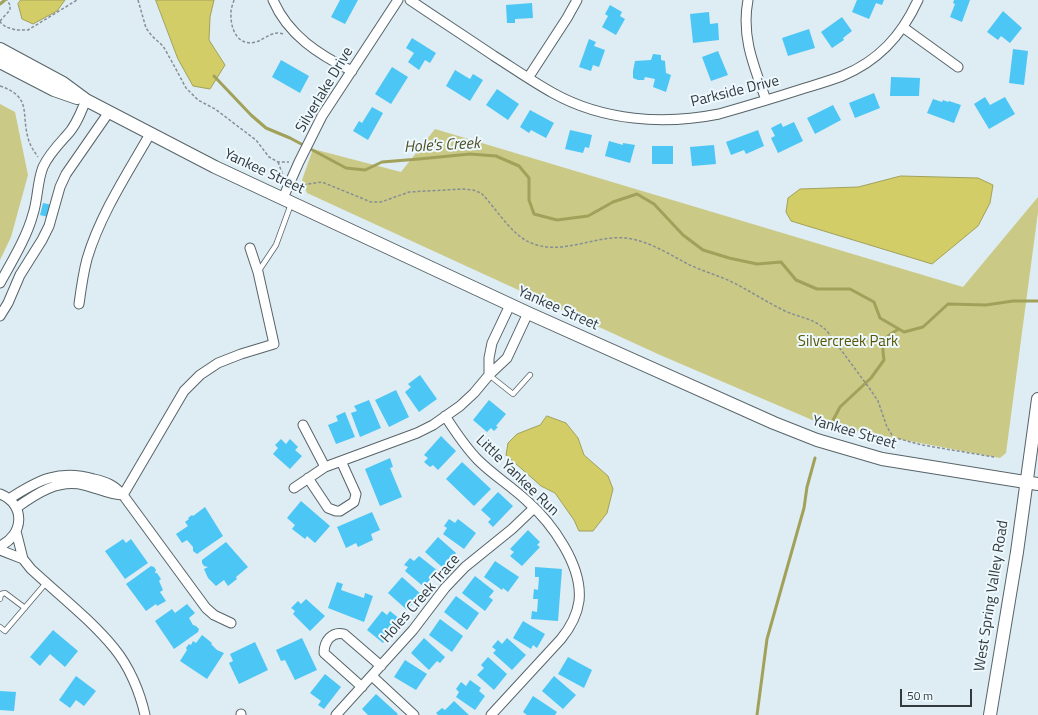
<!DOCTYPE html>
<html>
<head>
<meta charset="utf-8">
<style>
	body { margin:0 }
	#map { position:relative; width:1038px; height:715px; overflow:hidden; background:#deecf3; font-family:"Titillium Web",sans-serif }
	canvas { display:block }
	.scale { position:absolute; left:900px; top:689px; width:72px; height:18px; box-sizing:border-box; border:2px solid #33393c; border-top:0; padding-left:5px; font-size:12px; line-height:14px; white-space:nowrap; color:#33393c; -webkit-text-stroke:3px #edf9fe; paint-order:stroke }
</style>
</head>
<body>
<div id="map">
<canvas width="1038" height="715"></canvas>
<div class="scale">50 m</div>
</div>
<script>
const g = document.querySelector('canvas').getContext('2d');
g.lineJoin = 'round';
function paint(path, color) {
  g.fillStyle = color;
  g.fill(path, 'evenodd');
}
function trace(path, color, width, dash) {
  g.strokeStyle = color;
  g.lineWidth = width;
  g.lineCap = dash ? 'butt' : 'round';
  g.setLineDash(dash || []);
  g.stroke(path);
}
function label(font, color, halo, rows, align = 'center') {
  g.font = font + ' "Titillium Web",sans-serif';
  g.lineWidth = 4;
  g.setLineDash([]);
  g.textBaseline = 'middle';
  g.strokeStyle = halo;
  g.fillStyle = color;
  for (const [text, x, y, turn = 0] of rows) {
    g.save();
    g.translate(x, y);
    g.rotate((+turn || 0) * Math.PI / 180);
    g.textAlign = isNaN(turn) ? turn : align;
    if (halo) g.strokeText(text, 0, 0);
    g.fillText(text, 0, 0);
    g.restore();
  }
}
const green = new Path2D(`
	M0 104 15 112 28 175 11 237 0 260Z
	M435 129 963 287 1038 197V212L1006 453 1000 458 824 425 660 355 307 193 302 180 313 149 401 172Z`);
const water = new Path2D(`
	M21 0H65L57 11 33 24 22 19 18 4Z
	M156 0H214L210 17 209 40 225 65 210 89 193 86 178 59Z
	M901 176 978 178 993 185 990 203 978 226 932 264 791 221 786 212 788 198 800 189 858 187Z
	M547 416 566 423 578 438 584 455 608 476 613 489 607 513 593 531H579L574 520 555 493 541 486 506 455 508 443 517 434 540 425Z`);
const stream = new Path2D(`
	M0 4 5 0
	M214 76 251 115 266 128 290 138 346 168 365 170 382 162 419 159 470 154 496 156 519 166 529 178V200L534 214 557 220 588 216 613 202 637 194 654 204 683 235 703 250 729 258 757 264 781 262 796 280 817 289H850L874 302 880 318 904 332 923 327 948 304 986 305 1013 301H1038
	M830 426 840 407 871 378 884 360C881 341 882 338 899 329
	M757 715 767 639 804 508 807 487 815 458`);
const building = new Path2D(`
	M340 0H358L345 24 331 17Z
	M857 0H884L882 5 876 3 869 19 852 12Z
	M954 0H970L962 22 950 17 955 4 953 3Z
	M532 3 533 18 515 19V23H507L506 5Z
	M610 5 622 12 620 16 625 19 616 35 602 27 608 16 605 14Z
	M1003 11 1022 28 1010 43 1001 36 998 40 987 32Z
	M709 12 710 24 718 23 719 40 693 43 690 14Z
	M842 17 852 31 843 38 844 40 832 48 821 32Z
	M809 29 815 48 788 56 782 38Z
	M412 38 436 53 430 63 425 60 419 70 408 62 414 53 406 48Z
	M589 39 596 42 594 46 605 50 599 67 593 65 591 71 579 67Z
	M1013 49 1028 51 1024 85 1009 83Z
	M718 51 728 75 711 81 702 57Z
	M653 54 661 55V60L665 61 666 73 671 75 666 92 653 87 655 79 645 77 644 80H638L633 78V71L635 61 651 60Z
	M281 60 309 76 300 93 272 77Z
	M392 67 408 77 391 104 375 94Z
	M455 70 470 79 473 74 483 80 470 101 446 86Z
	M891 77 920 78 919 96H890Z
	M497 89 519 104 508 120 486 105Z
	M874 93 880 108 855 118 849 103Z
	M985 97 990 105 1005 97 1015 114 989 129 974 104Z
	M933 99 942 102 943 100 948 102 949 101 961 105 954 123 927 113Z
	M833 105 841 120 815 134 807 118Z
	M372 107 383 113 368 140 353 131 359 121 362 123Z
	M530 110 554 123 546 138 531 130 529 133 520 127Z
	M794 122 803 141 778 153 771 138 775 136 771 128 781 123 783 127Z
	M570 130 592 135 589 148 585 147 583 153 565 149Z
	M758 130 764 146 746 154 744 150 731 155 726 142Z
	M609 141 623 145V143L635 145 630 163 605 156Z
	M714 145 716 164 692 166 690 147Z
	M652 146H673V164H652Z
	M43 203 52 205 48 217 40 215Z
	M420 375 437 399 419 412 405 392 411 387 408 384Z
	M396 390 409 417 389 427 375 400Z
	M369 400 381 428 360 437 351 413 357 411 354 406Z
	M489 400 506 414 496 426 498 427 494 431 491 428 487 432 473 420Z
	M345 412 355 437 336 444 328 425 338 421 336 416Z
	M441 436 456 451 438 470 433 465 430 467 424 462 428 458 424 455Z
	M281 439 286 444 290 439 298 447 295 450 302 456 290 469 273 454 278 448 275 445Z
	M390 458 393 467 390 468 402 497 380 506 365 469Z
	M462 462 491 489 474 506 446 479Z
	M498 492 513 506 493 527 488 522 491 519 481 510Z
	M301 501 330 526 315 543 307 536 305 539 292 529 295 525 287 518Z
	M205 507 223 536 197 554 193 551V547L187 540 182 543 176 534 188 526 185 522 189 519 188 518 192 515 193 516Z
	M372 512 380 530 371 534 373 540 358 547 356 543 346 548 337 527Z
	M449 519 455 523 458 519 476 533 464 549 443 534 447 528 444 526Z
	M528 530 540 542 537 545 540 547 522 566 510 556 514 552 510 549Z
	M438 537 456 553 443 568 425 552Z
	M123 539 126 543 131 539 148 563 125 579 105 551Z
	M226 542 248 567 236 577 237 579 228 586 224 580 216 586 208 578 204 569 208 567 204 566 202 563V560Z
	M419 556 438 571 424 587 405 571 408 567 404 565 410 558 414 561Z
	M495 561 519 577 508 592 503 588 502 590 484 577Z
	M151 566 154 567 156 570 155 573H157L161 579 159 581 163 590 160 592 166 601 157 606 156 604 146 611 126 584Z
	M535 567 562 569 558 621 531 619 532 611 537 612 538 599H533L534 589 538 590 539 577H535Z
	M475 576 494 591 489 597 493 600 485 611 462 593Z
	M402 577 421 594 407 610 388 593Z
	M337 582 343 584 341 590 364 598 365 593 373 596 364 622 328 608Z
	M456 596 479 613 467 630 444 612Z
	M306 599 325 616 310 631 293 614 295 611 291 608 298 601 301 604Z
	M187 604 195 613 189 618 193 625 196 626 199 629 198 632 174 649 155 621 172 609 175 613Z
	M382 611 387 615 390 611 401 620 383 643 367 630Z
	M440 619 463 636 452 652 429 635Z
	M523 621 545 634 537 648 533 645 531 649 513 638Z
	M53 630 78 651 65 667 50 654 40 666 30 657Z
	M202 635 212 643 211 644 217 650 224 653 207 679 180 661 187 650 186 648 189 644 191 645 193 641 196 643Z
	M302 638 317 670 295 680 285 660 281 661 276 650Z
	M424 638 445 657 440 663 437 661 429 670 411 653Z
	M507 638 526 655 512 670 493 653 496 650 492 647 498 640 502 644Z
	M255 642 268 670 239 684 229 663 233 661 230 654Z
	M488 657 507 674 494 690 477 675 484 668 481 665Z
	M568 657 592 670 584 688 558 674Z
	M405 660 427 674 416 690 394 677Z
	M325 674 341 687 324 709 318 705 321 701 310 693Z
	M76 676 96 691 84 706 76 700 70 708 59 700Z
	M554 676 576 695 563 709 542 691Z
	M470 680 481 688 479 691 485 696 475 710 456 697 459 692 456 689 461 682 466 686Z
	M0 691 16 692 14 711 0 710Z
	M376 694 398 714 397 715H368L362 709Z
	M533 696 557 712 555 715H527L523 712Z
	M454 701 469 715H438L436 713 442 708 445 710Z`);
const path = new Path2D(`
	M138 0 146 28 152 36 163 46 171 60 186 88 198 100 215 109 256 140 269 157 278 162H289
	M234 0C233 4 231 8 231 12 230 28 237 47 256 42 265 39 273 30 283 34
	M0 21 1 23 6 27 16 30H28L77 0
	M0 21 10 10V5L7 0
	M0 86C32 97 21 112 28 138 30 146 34 151 38 157
	M278 162 283 175
	M299 183 302 185 322 182 371 202H381L409 192 463 189 473 190 481 193C496 208 510 233 529 242 560 257 594 235 625 238 647 240 667 253 686 263 701 271 718 275 734 283 750 291 765 301 781 309 798 318 813 317 827 331L870 389 878 401 887 427 892 435 896 438 922 445 994 457`);
const service = new Path2D(`
	M258 272 276 245 291 204
	M489 375 513 394 530 375
	M0 599 1 594 5 593 25 608
	M0 627 5 631 46 583`);
const minor = new Path2D(`
	M273 0C288 35 319 55 352 71
	M410 0C438 19 466 37 494 56 513 68 533 82 553 93 603 121 664 125 719 114 747 106 774 98 802 89 815 85 829 81 842 76 879 61 902 35 918 0
	M748 0C741 37 754 66 766 100
	M904 28 958 67
	M528 78 567 18 577 0
	M283 198 299 162 322 116 398 0
	M0 283C11 263 27 237 33 214 38 199 37 182 43 167 49 154 58 145 67 135 76 126 81 112 86 100
	M79 304C81 289 83 274 87 259 100 215 127 174 150 134
	M0 316 8 303 20 275 42 240 49 226 60 187 66 174 109 112
	M489 375V358L492 343 510 305
	M445 416C455 431 465 447 478 460 493 475 511 486 527 501 552 523 583 566 579 601 577 616 570 628 561 639L491 715
	M303 425 325 467
	M308 478 328 508 336 511H340L354 502 356 494 341 461
	M294 488 325 467 417 433 433 425 460 406 474 393 489 375 507 358 528 313
	M0 494C26 504 24 535 0 546
	M9 499C38 480 59 469 94 479 107 482 114 485 123 495 109 495 98 488 84 485 58 479 37 493 16 508
	M16 531 23 559 31 569C59 595 90 619 114 648 129 666 140 692 145 715
	M0 550 23 559
	M231 623 214 615 206 608 123 495 184 391 200 375 218 363 241 354 274 344 258 272 250 248
	M372 676 414 715
	M362 687 324 653C324 641 332 631 344 634L381 666
	M241 714V715
	M336 715 413 630 445 588 465 567 512 529 534 508`);
const tertiary = new Path2D(`
	M0 49 63 83 86 100 215 167 528 313 774 423 817 440 882 459 1038 484
	M0 62 54 90 77 98
	M990 715 1017 552 1038 399`);
const streetNames = [
	["Silverlake Drive",325,90,-59],
	["Parkside Drive",735,92,-14],
	["Yankee Street",264,172,25],
	["Yankee Street",558,309,24],
	["Yankee Street",854,433,16],
	["Little Yankee Run",517,476,44],
	["West Spring Valley Road",992,596,-81],
	["Holes Creek Trace",421,599,-49]
];
const parkNames = [
	["Silvercreek Park",848,342]
];
const waterNames = [
	["Hole's Creek",442,146,-3]
];
paint(green, '#cbc986');
paint(water, '#d2cd67');
trace(water, '#a2a15a', 1);
trace(stream, '#a2a15a', 3);
paint(building, '#4cc6f4');
trace(service, '#576469', 6);
trace(minor, '#576469', 11);
trace(tertiary, '#576469', 14);
trace(path, '#868f94', 1.5, [3, 2]);
trace(service, '#fff', 4.5);
trace(minor, '#fff', 9);
trace(tertiary, '#fff', 12);
label('15px', '#33393c', '#edf9fe', streetNames);
label('15px', '#595502', '#edf9fe', parkNames);
label('italic 16px', '#504e24', '#edf9fe', waterNames);
</script>
</body>
</html>
